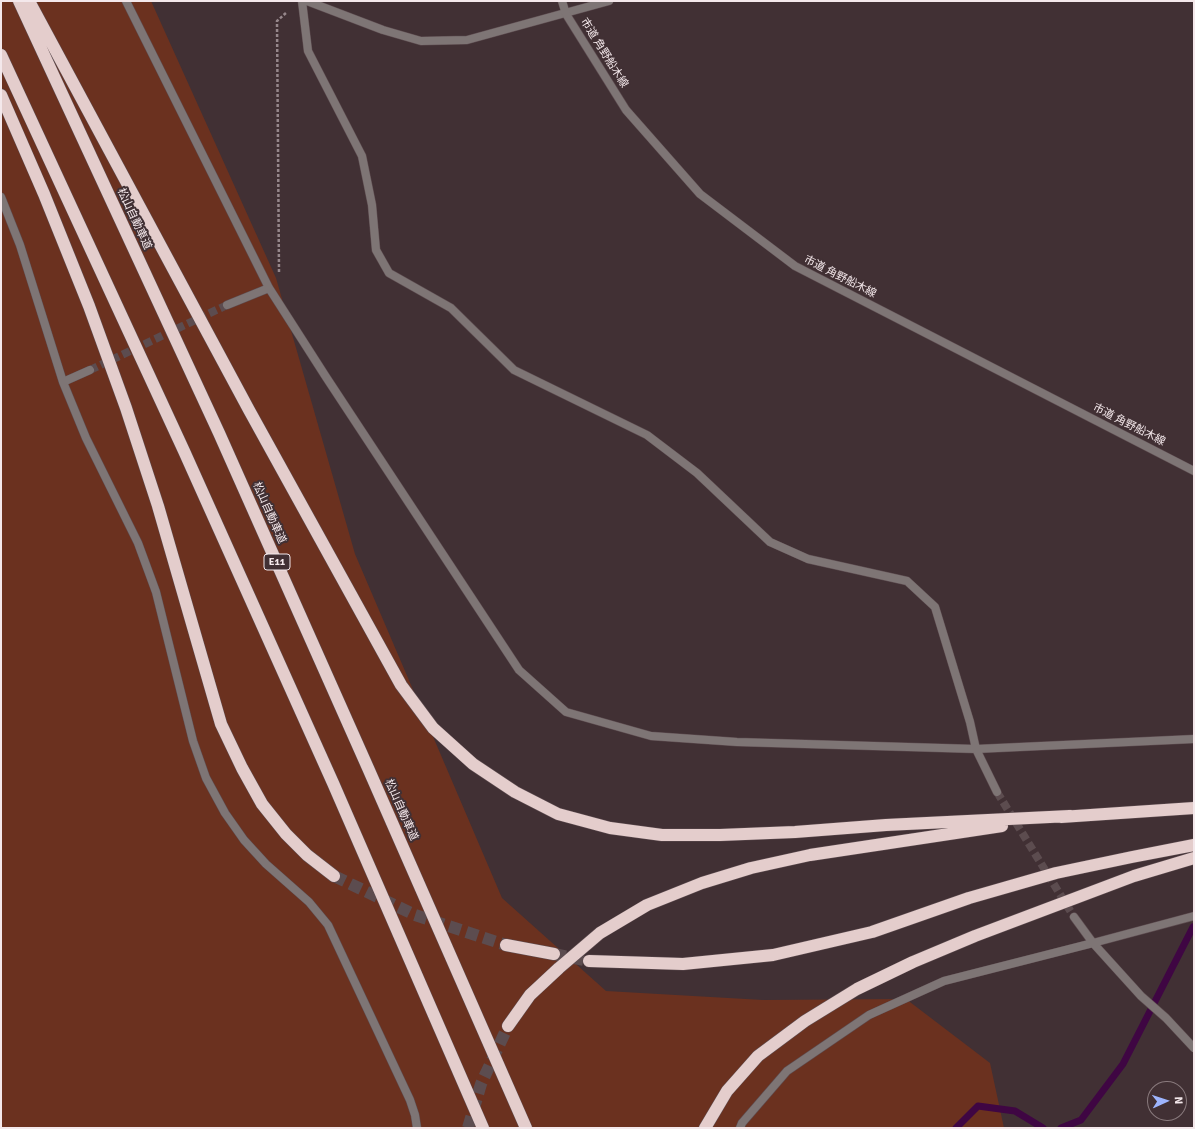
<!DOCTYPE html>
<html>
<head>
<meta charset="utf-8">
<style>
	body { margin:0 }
	#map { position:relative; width:1195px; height:1129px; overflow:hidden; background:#413034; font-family:Signika,sans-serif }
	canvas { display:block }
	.frame { position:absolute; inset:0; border:2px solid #f4e8eb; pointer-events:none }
	.north { position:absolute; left:1147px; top:1081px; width:40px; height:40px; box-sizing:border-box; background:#413034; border:1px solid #897a7d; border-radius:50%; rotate:87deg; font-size:11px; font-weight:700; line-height:16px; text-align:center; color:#f4e8eb }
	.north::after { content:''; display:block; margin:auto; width:14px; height:18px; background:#9db4fd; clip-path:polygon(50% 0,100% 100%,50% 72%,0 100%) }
</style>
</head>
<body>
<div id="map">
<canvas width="1195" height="1129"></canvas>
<div class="frame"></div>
<div class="north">N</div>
</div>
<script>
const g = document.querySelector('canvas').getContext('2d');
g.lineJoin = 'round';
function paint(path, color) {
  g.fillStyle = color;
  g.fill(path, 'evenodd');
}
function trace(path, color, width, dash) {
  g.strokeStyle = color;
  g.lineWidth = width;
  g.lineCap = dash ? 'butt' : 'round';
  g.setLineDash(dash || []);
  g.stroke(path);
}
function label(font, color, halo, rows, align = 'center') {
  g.font = font + ' Signika,"Noto Sans JP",sans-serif';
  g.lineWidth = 4;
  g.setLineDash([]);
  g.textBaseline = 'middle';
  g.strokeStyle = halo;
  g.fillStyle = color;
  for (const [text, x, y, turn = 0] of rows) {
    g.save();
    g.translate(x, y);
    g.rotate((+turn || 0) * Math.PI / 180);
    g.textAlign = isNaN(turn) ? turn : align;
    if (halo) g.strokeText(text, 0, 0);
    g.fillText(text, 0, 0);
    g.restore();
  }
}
const green = new Path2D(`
	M1 1H151L276 278 355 554 502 898 606 991 763 1000 906 999 990 1063 1004 1128H1Z`);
const stream = new Path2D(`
	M956 1128 978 1106 1015 1111 1043 1128
	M1061 1128 1081 1120 1123 1064 1193 927`);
const minorTunnel = new Path2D(`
	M90 370 227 305
	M997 792 1074 917`);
const motorwayTunnel = new Path2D(`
	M334 876 415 915 506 945
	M554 954 589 961
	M468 1128 481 1084 508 1026`);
const path = new Path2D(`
	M279 272 277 21 287 12`);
const minor = new Path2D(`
	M126 1 269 288 326 377 519 670 566 712 651 736 737 742 976 749 1194 739
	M302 1 308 51 362 156 372 205 376 250 389 273 451 308 514 370 647 435 697 473 770 542 808 559 907 581 935 607 970 722 976 749 997 792
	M307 1 383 30 421 41 467 40 609 1
	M1 197 20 245 63 382 86 438 138 543 156 592 193 741 206 778 225 813 244 840 266 864 309 902 328 925 410 1100 415 1115 417 1128
	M227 305 269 288
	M63 382 90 370
	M1194 916 1093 943 1141 996 1166 1018 1194 1048
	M740 1128 742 1123 787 1071 869 1015 944 981 1093 943 1074 917`);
const tertiary = new Path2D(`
	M562 1 566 14 626 110 700 194 795 266 1194 471`);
const motorway = new Path2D(`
	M19 1 219 433 368 768 526 1128
	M29 1 249 410 401 685 433 728 473 764 515 792 558 814 610 828 662 835H720L795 832 886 825 1070 816
	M1 55 184 451 333 783 483 1128
	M1 95 44 194 89 306 126 408 158 506 221 724 242 768 262 804 286 834 307 855 334 876
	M1061 817 1194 808
	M506 945 554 954
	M589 961 683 964 773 955 872 932 969 898 1056 873 1132 857 1194 845
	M508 1026 530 995 559 968 600 933 647 905 702 883 751 868 810 855 1002 826
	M705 1128 727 1091 758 1056 805 1021 857 989 913 962 975 936 1134 876 1194 858`);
const shields = [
	[277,562,26]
];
const shieldNames = [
	["E11",277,562]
];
const streetNames = [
	["市道 角野船木線",604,53,58],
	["松山自動車道",134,219,65],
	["市道 角野船木線",840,277,27],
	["市道 角野船木線",1129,425,27],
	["松山自動車道",269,513,66],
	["松山自動車道",401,810,66]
];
paint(green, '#6b311f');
trace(stream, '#3f0643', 7);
trace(minorTunnel, '#5c4c4f', 8, [8, 4]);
trace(motorwayTunnel, '#5c4c4f', 12, [12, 6]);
trace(minor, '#5e4d51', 9);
trace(tertiary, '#5e4d51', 9);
trace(motorway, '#5e4d51', 13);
trace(path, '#96878b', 2.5, [3, 2]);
trace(minor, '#7e7575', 8);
trace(tertiary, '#7e7575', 8);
trace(motorway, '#e4cdcc', 12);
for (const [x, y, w] of shields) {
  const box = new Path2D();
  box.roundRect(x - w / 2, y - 8, w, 16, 3);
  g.fillStyle = '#413034';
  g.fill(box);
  trace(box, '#f4e8eb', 1);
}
label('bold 10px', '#f4e8eb', null, shieldNames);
label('11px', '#f4e8eb', '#413034', streetNames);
</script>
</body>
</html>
